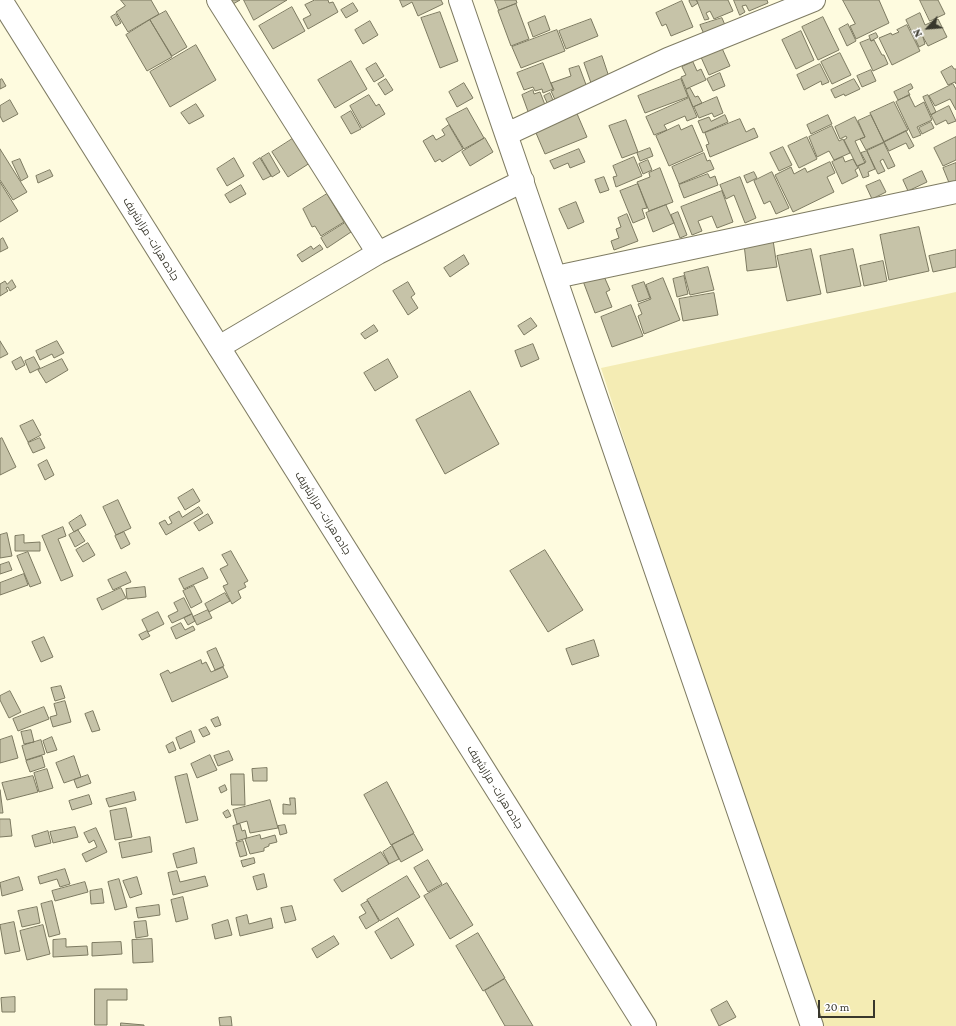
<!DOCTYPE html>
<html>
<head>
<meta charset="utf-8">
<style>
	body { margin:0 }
	#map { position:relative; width:956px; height:1026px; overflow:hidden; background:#fefbdf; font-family:"Crimson Pro",serif }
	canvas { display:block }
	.north { position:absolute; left:908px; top:8px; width:40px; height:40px; -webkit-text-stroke:3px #fff; paint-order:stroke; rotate:244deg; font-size:11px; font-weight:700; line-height:16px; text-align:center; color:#38372c }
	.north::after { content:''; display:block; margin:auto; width:14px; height:18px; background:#38372c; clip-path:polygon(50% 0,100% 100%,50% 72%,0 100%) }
	.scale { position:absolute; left:818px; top:1000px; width:57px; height:18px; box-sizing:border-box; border:2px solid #38372c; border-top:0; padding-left:5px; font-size:12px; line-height:14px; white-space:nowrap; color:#38372c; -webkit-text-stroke:3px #fff; paint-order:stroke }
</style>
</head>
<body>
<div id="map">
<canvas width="956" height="1026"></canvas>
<div class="north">N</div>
<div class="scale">20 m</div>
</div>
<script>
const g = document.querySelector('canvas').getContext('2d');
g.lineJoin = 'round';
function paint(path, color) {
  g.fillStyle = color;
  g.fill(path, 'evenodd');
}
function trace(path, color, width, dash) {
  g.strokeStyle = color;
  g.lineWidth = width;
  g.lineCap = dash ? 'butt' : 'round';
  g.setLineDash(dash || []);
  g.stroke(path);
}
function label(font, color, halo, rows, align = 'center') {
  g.font = font + ' "Crimson Pro",Cairo,serif';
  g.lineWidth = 3;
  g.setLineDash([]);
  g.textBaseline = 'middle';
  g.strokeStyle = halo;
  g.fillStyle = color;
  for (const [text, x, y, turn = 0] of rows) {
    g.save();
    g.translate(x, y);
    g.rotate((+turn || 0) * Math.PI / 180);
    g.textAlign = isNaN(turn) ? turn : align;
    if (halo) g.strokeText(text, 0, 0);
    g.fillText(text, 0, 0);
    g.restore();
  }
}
const green = new Path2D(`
	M956 292V1026H814L601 368Z`);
const building = new Path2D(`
	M121 0H151L159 14 128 32 116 12 125 6Z
	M231 0H240L233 4Z
	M244 0H287L254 20Z
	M315 0H328L329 3 333 2 338 12 308 29 303 19 311 15 305 5Z
	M400 0H441L443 4 418 16 412 2 403 7Z
	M495 0H516L517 3 499 10Z
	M691 0H696L698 3 692 7 689 1Z
	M697 0H728L733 11 714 19 710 11 706 13 709 19 705 20Z
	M734 0H767L768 3 749 11 746 5 742 6 745 12 740 15Z
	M843 0H879L889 23 856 39 850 26 855 24Z
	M920 0H938L945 14 930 21Z
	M682 1 693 27 671 36 666 24 662 26 656 13Z
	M353 3 358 11 346 18 341 10Z
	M516 4 529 39 511 46 498 11Z
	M292 7 305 31 273 49 259 26Z
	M166 11 187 47 172 56 150 20Z
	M440 12 458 61 440 68 421 18Z
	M920 13 925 25 938 19 947 37 928 46 923 37 925 44 919 47 906 20Z
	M116 14 121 23 116 26 111 17Z
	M545 16 550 30 533 37 528 23Z
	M823 17 839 50 818 60 802 27Z
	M722 18 728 32 707 41 700 25Z
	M591 19 598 36 566 49 559 31Z
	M150 20 172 57 147 71 126 35Z
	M370 21 378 35 363 44 355 30Z
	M848 24 856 41 847 46 839 29Z
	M907 25 920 51 892 65 879 38 891 33 892 35 899 32 897 30Z
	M557 30 565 51 521 68 512 47Z
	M801 31 814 60 796 69 782 40Z
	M876 33 878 37 871 41 869 36Z
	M870 39 871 41 874 40 882 55H884L888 64 873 71 860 43Z
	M196 45 216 80 170 107 150 72Z
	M721 46 730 66 709 75 700 55Z
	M840 53 851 75 832 84 821 62Z
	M602 56 609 77 591 83 584 63Z
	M351 61 367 89 335 108 318 80Z
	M693 62 697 71 701 69 706 80 686 89 681 77 686 75 682 67Z
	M376 63 384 76 374 82 366 69Z
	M543 63 553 89 543 93 542 89 535 91 533 87 524 90 517 73Z
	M820 64 829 82 822 85 821 81 804 90 797 75Z
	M579 66 588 90 556 102 551 91 554 90 551 83 571 76 569 69Z
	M952 66 954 69H956V84L955 82 948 85 941 72Z
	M871 70 876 81 862 87 857 76Z
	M720 73 725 86 713 91 707 79Z
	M2 79 6 86 0 89V80Z
	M386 79 393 90 385 95 378 84Z
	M681 79 688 97 645 113 638 96Z
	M854 79 860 89 845 96 844 94 835 98 831 90Z
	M464 83 473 98 457 107 449 92Z
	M911 84 913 88 908 91 910 95 898 100 894 92Z
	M953 84 956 89V110L950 99 935 106 929 96Z
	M690 88 695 97 698 96 702 103 693 107 686 90Z
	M533 90 534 94 540 92 547 110 530 117 522 95Z
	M550 93 555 105 549 107 544 96Z
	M369 95 376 106 379 104 385 114 362 128 350 106Z
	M909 95 915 107 924 102 932 120 917 127 921 135 913 138 896 102Z
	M928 95 936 112 931 115 923 97Z
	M717 97 723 113 714 117 712 113 699 118 694 107Z
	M689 98 697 117 687 121 685 116 664 125 667 130 654 135 646 117Z
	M10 100 18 114 3 122 0 116V106Z
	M894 102 908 130 884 142 870 113Z
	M196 104 204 116 189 124 181 113Z
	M949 106 956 121 948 124 946 120 936 125 931 115Z
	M467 108 484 138 464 149 446 119Z
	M575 109 587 137 545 154 533 126Z
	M351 111 361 129 351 134 341 117Z
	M725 115 728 122 703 133 698 121 709 117 711 121Z
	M828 115 832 124 811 134 807 125Z
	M871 115 884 142 866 150 860 139 865 137 858 121Z
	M855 117 865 137 855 141 865 163 857 166 844 140 847 138 846 136 840 139 835 127Z
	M740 119 746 132 754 128 758 137 710 157 706 145 709 144 705 133Z
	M626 120 638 152 622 158 609 126Z
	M931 122 934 128 922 134 919 128Z
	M449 125 463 149 442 162 440 159 435 162 423 141 433 135 436 140 445 135 442 130Z
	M679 125 681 130 692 125 703 151 669 166 656 136Z
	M832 126 839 141 843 139 850 153 834 160 829 151 817 157 809 137Z
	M906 131 914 146 909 149 906 143 889 151 884 142Z
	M297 136 313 161 288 177 272 152Z
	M807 137 817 159 799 168 788 146Z
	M956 137V160L943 166 934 148Z
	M485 138 493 152 470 166 462 152Z
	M884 143 895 166 888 169 883 159 880 161 885 171 878 174 867 151Z
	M783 147 792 165 779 171 770 153Z
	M650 148 653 156 640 161 637 153Z
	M0 149 27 192 13 200 0 180Z
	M579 149 585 162 570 168 568 163 554 169 550 161Z
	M867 151 875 169 868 172 869 176 863 178 858 166 866 162 861 153Z
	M269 153 280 172 272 177 261 158Z
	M704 153 707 161 710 160 714 169 679 184 672 167Z
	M634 157 642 176 616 187 613 177 617 176 613 166Z
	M843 157 845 162 853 159 858 168 855 170 858 176 842 184 832 162Z
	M234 158 244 176 227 186 217 169Z
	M260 158 271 176 263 180 253 163Z
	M20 159 28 177 21 181 12 162Z
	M648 160 652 170 643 174 639 164Z
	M830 162 835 173 827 177 834 192 793 212 775 175 791 167 794 174 805 168 807 172Z
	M956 163V188L952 190 943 168Z
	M660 168 673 202 649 211 637 182 650 177 649 173Z
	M50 170 53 176 38 183 36 176Z
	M922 171 927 182 908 191 903 180Z
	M754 172 757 178 747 183 744 176Z
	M772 172 789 208 776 214 770 201 764 204 754 181Z
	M708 174 710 178 715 176 718 185 684 198 679 185Z
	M604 177 609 190 600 193 595 180Z
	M740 177 756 218 745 223 734 195 726 199 720 185Z
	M880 180 886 192 872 199 866 186Z
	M0 182 18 211 0 222Z
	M638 184 647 208 642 209 645 218 633 223 620 191Z
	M241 185 246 194 230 203 225 195Z
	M722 191 733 222 717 228 712 216 698 221 702 231 692 235 681 207Z
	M327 194 344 222 321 236 315 226 312 227 303 209Z
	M576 202 584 222 568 229 559 209Z
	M666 205 674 223 653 232 646 213Z
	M678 212 687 235 680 238 671 215Z
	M627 214 638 241 614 250 611 241 619 238 616 229 621 227 618 218Z
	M345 223 351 232 327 248 321 238Z
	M919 227 929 271 889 280 880 235Z
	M3 238 8 248 0 252V240Z
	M773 240 777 267 747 271 744 244Z
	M320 245 323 249 302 262 297 255 311 246 313 249Z
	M811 249 821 294 787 301 777 256Z
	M853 249 861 286 827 293 820 256Z
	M956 250V267L933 272 929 256Z
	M464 255 469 264 450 277 444 268Z
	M883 261 887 281 864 286 860 266Z
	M708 267 714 290 690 295 684 273Z
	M603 274 610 290 606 292 612 307 595 313 583 281Z
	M684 276 688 294 677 297 673 279Z
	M663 278 680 320 644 334 638 316 642 314 638 304 651 299 646 285Z
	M12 280 16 287 10 291 8 287 6 288 8 291 0 296V284L5 281 7 284Z
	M408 282 415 294 411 297 418 308 408 315 393 291Z
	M644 282 650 298 638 302 632 286Z
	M714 293 718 315 683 321 679 299Z
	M631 305 643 336 612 347 601 317Z
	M531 318 537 326 524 335 518 326Z
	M374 325 378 331 365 339 361 334Z
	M0 341 8 354 0 358Z
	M57 341 64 353 54 358 52 354 40 360 36 351Z
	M533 344 539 359 521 367 515 351Z
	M21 357 25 365 16 370 12 362Z
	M34 357 40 368 30 373 25 361Z
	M62 359 68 370 46 383 38 370Z
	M388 359 398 377 375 391 364 373Z
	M470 391 499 444 445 474 416 420Z
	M33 420 41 435 28 442 20 426Z
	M2 438 16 467 0 475V439Z
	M40 438 45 448 33 453 28 443Z
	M47 460 54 475 45 480 38 465Z
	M193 489 200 501 185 510 178 498Z
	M118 500 131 528 116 535 103 507Z
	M199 507 203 513 166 535 159 523 165 520 168 525 172 523 169 517 179 511 182 517Z
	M208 514 213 523 199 531 194 523Z
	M81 515 86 525 74 532 69 523Z
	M63 527 66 536 58 539 73 576 61 581 42 536Z
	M78 530 85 541 75 547 69 535Z
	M124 532 130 544 121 549 115 536Z
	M7 533 12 556 0 558V535Z
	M24 535V543L40 542V551H15V536Z
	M88 543 95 555 83 562 76 550Z
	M545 550 583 610 548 632 510 571Z
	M231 551 248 581 244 583 246 587 238 591 241 598 232 604 223 586 228 584 220 569 228 565 222 555Z
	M28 552 41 583 30 587 17 556Z
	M9 562 12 570 0 574V565Z
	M203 568 208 578 184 589 179 579Z
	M126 572 131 582 113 590 108 580Z
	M24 574 28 585 0 595V583Z
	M194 586 202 602 191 608 183 591Z
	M145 587 146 597 127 599 126 589Z
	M121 588 126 598 102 610 97 599Z
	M225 593 230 601 209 612 205 604Z
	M184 598 192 614 172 623 168 616 178 611 174 603Z
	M208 610 212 618 197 625 193 617Z
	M158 612 164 624 148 632 142 620Z
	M192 614 195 621 188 625 184 618Z
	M181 623 185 630 193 626 195 630 176 639 171 628Z
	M147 631 150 636 142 640 139 635Z
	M44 637 53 657 41 662 32 642Z
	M594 640 599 656 572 665 566 649Z
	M216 648 224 666 215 670 207 652Z
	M201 660 202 664 206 662 211 672 223 667 228 677 172 702 160 674 168 670 170 673Z
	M61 686 65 698 55 701 51 688Z
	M10 691 21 712 9 718 0 700V696Z
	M65 701 71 722 53 727 50 717 57 715 54 704Z
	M44 707 49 719 18 731 13 719Z
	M93 711 100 730 92 732 85 714Z
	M218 717 221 725 215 727 211 720Z
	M206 727 210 734 203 737 199 730Z
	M31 730 34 742 24 744 21 732Z
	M191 731 195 742 180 749 176 738Z
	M12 736 18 758 0 763V740Z
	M52 737 57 750 47 753 43 741Z
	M41 740 45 754 26 760 22 746Z
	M173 742 176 750 169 753 166 746Z
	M229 751 233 760 218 766 214 756Z
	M210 755 217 770 197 778 191 764Z
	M42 756 45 767 30 772 26 761Z
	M74 756 81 777 64 783 56 763Z
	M267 768V781H253L252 769Z
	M47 769 53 788 39 792 34 773Z
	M187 774 198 820 186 823 175 777Z
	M231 774H244L245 805H232Z
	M88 775 91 783 77 788 74 780Z
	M33 776 38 792 7 800 2 783Z
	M387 782 414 833 391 845 364 795Z
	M225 785 227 790 221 793 219 788Z
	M0 790 3 813H0Z
	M134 792 136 800 109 807 106 799Z
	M89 795 92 804 72 810 69 801Z
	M290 798H295L296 814H283V804L290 805Z
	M270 800 278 828 250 833 247 821 237 824 233 810Z
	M126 808 132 837 115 840 110 811Z
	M228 810 231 816 226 818 223 813Z
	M0 819H10L12 836 0 837Z
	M240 824 242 831 245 830 247 838 237 841 233 826Z
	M285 825 287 833 280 835 278 826Z
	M75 827 78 837 53 843 50 832Z
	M96 828 107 852 86 862 82 854 97 847 94 840 89 843 84 833Z
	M48 831 51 843 35 847 32 836Z
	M414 834 423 850 401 862 392 845Z
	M260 835 261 839 275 835 277 842 269 844V846L264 848V851L250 854 245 839Z
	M150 837 152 852 122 858 119 843Z
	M243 841 247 855 240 857 236 843Z
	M392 846 399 859 389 864 383 852Z
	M194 848 197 863 177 868 173 854Z
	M381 852 389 864 342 892 334 880Z
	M254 858 255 863 243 867 241 861Z
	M428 860 442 884 428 892 414 868Z
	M65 869 70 884 60 887 57 879 40 884 38 877Z
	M177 871 180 882 205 876 208 886 173 895 168 873Z
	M264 874 267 887 257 890 253 877Z
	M407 876 420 897 380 921 367 900Z
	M19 877 23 890 2 896 0 883Z
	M137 877 142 894 130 898 123 881Z
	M119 879 127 907 115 910 108 882Z
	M85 882 88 892 55 901 52 891Z
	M447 883 473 925 450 939 424 896Z
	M102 889 104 903 91 904 90 891Z
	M183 897 188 919 176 922 171 900Z
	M52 901 60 934 49 937 41 904Z
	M368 901 379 921 366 929 359 917 366 913 361 905Z
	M159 905 160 915 138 918 136 908Z
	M292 906 296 920 285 923 281 908Z
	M37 907 40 923 22 927 18 911Z
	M247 915 249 924 271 918 273 928 240 936 236 918Z
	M398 918 414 945 391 959 375 932Z
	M228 920 232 935 215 939 212 925Z
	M146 921 148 936 136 938 134 922Z
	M14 922 20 951 5 954 0 925Z
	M43 925 50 954 27 960 20 931Z
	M478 933 505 978 483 991 456 946Z
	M334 936 339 944 317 958 312 949Z
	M66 939V947L87 946 88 955 53 957V940Z
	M152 939 153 962 133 963 132 940Z
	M121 942 122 954 92 956V943Z
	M505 979 533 1026H505L485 991Z
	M95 989H127V1000H107V1025H95Z
	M15 997V1012H2L1 998Z
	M727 1001 736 1017 719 1026 711 1010Z
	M231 1017 232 1026H220L219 1018Z
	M121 1023 144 1025V1026H121Z`);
const minor = new Path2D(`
	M218 0 378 253
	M460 0 812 1026
	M507 134 668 59 814 0
	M556 277 956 192
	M219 347 378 253 523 181`);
const highway = new Path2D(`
	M1 0 645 1026`);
const streetNames = [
	["جاده هرات- مزارشریف",151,239,58],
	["جاده هرات- مزارشریف",323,513,58],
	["جاده هرات- مزارشریف",495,787,58]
];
paint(green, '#f4ecb4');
paint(building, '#c6c3a8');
trace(building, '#7d7a61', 1);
trace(minor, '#7f7c63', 24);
trace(highway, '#7f7c63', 24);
trace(minor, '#fff', 22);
trace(highway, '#fff', 22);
label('11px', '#38372c', '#fff', streetNames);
</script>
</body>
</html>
